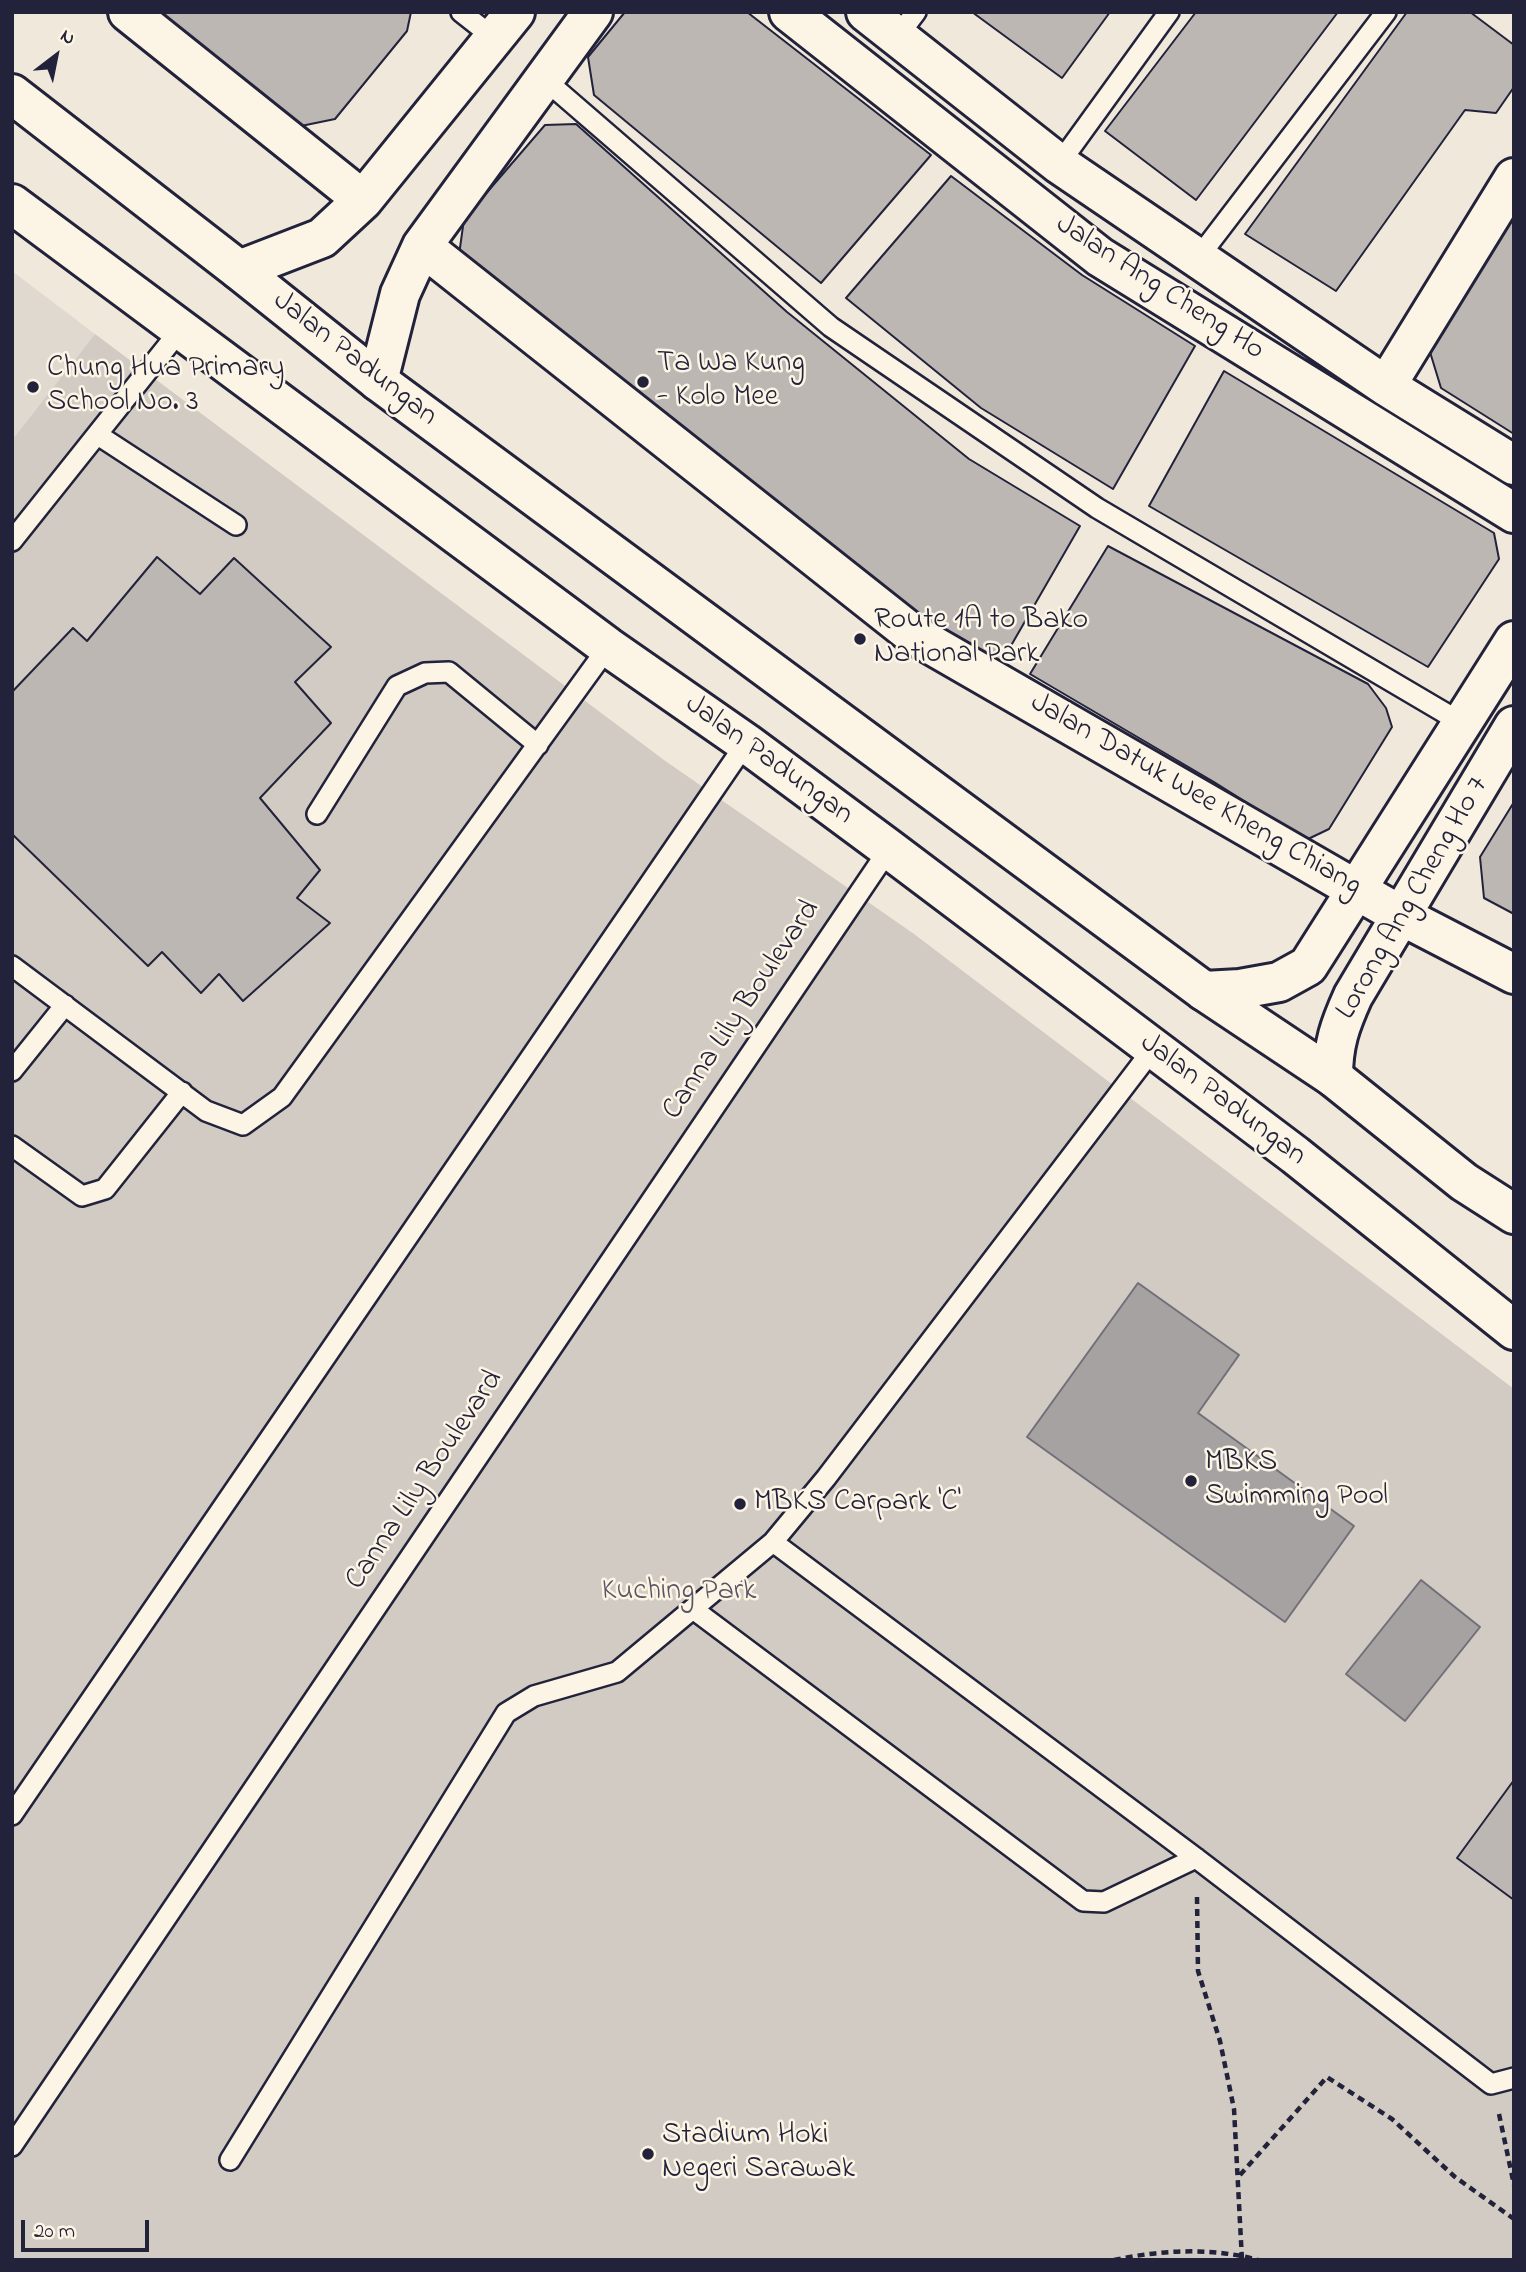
<!DOCTYPE html>
<html>
<head>
<meta charset="utf-8">
<style>
	body { margin:0 }
	#map { position:relative; width:1526px; height:2272px; overflow:hidden; background:#efe8db; font-family:"Indie Flower",sans-serif }
	canvas { display:block }
	.frame { position:absolute; inset:0; border:14px solid #22223b; pointer-events:none }
	.north { position:absolute; left:21px; top:21px; width:70px; height:70px; -webkit-text-stroke:5px #fcf5e5; paint-order:stroke; rotate:32deg; font-size:19px; font-weight:700; line-height:28px; text-align:center; color:#22223b }
	.north::after { content:''; display:block; margin:auto; width:24px; height:32px; background:#22223b; clip-path:polygon(50% 0,100% 100%,50% 72%,0 100%) }
	.scale { position:absolute; left:21px; top:2220px; width:128px; height:32px; box-sizing:border-box; border:4px solid #22223b; border-top:0; padding-left:9px; font-size:21px; line-height:24px; white-space:nowrap; color:#22223b; -webkit-text-stroke:5px #fcf5e5; paint-order:stroke }
</style>
</head>
<body>
<div id="map">
<canvas width="1526" height="2272"></canvas>
<div class="frame"></div>
<div class="north">N</div>
<div class="scale">20 m</div>
</div>
<script>
const g = document.querySelector('canvas').getContext('2d');
g.lineJoin = 'round';
function paint(path, color) {
  g.fillStyle = color;
  g.fill(path, 'evenodd');
}
function trace(path, color, width, dash) {
  g.strokeStyle = color;
  g.lineWidth = width;
  g.lineCap = dash ? 'butt' : 'round';
  g.setLineDash(dash || []);
  g.stroke(path);
}
function label(font, color, halo, rows, align = 'center') {
  g.font = font + ' "Indie Flower",sans-serif';
  g.lineWidth = 5;
  g.setLineDash([]);
  g.textBaseline = 'middle';
  g.strokeStyle = halo;
  g.fillStyle = color;
  for (const [text, x, y, turn = 0] of rows) {
    g.save();
    g.translate(x, y);
    g.rotate((+turn || 0) * Math.PI / 180);
    g.textAlign = isNaN(turn) ? turn : align;
    if (halo) g.strokeText(text, 0, 0);
    g.fillText(text, 0, 0);
    g.restore();
  }
}
const built = new Path2D(`
	M12 271 95 334 12 440Z`);
const green = new Path2D(`
	M95 334 664 760 914 934 1514 1389V2260H12V440Z`);
const water = new Path2D(`
	M1138 1283 1239 1355 1198 1413 1354 1526 1285 1622 1027 1437Z
	M1421 1580 1480 1627 1405 1721 1346 1674Z`);
const building = new Path2D(`
	M160 12H411L407 31 335 119 301 126Z
	M625 12H747L931 155 821 283 594 95 588 57Z
	M972 12H1110L1062 78Z
	M1196 12H1338L1196 200 1105 131Z
	M1407 12H1470L1514 45V87L1496 113 1465 110 1336 291 1245 234Z
	M576 124 787 312 969 459 1080 526 1001 663 886 594 459 255 464 219 545 125Z
	M951 176 1082 275 1195 346 1113 489 981 408 846 298Z
	M1514 212V434L1441 388 1430 352Z
	M1224 371 1494 533 1499 559 1428 667 1149 506Z
	M1108 546 1368 684 1386 708 1392 727 1329 829 1306 840 1214 782 1030 674Z
	M157 557 200 594 234 558 331 647 295 682 331 723 260 798 320 870 297 898 330 923 243 1001 219 974 201 993 162 952 148 966 12 834V692L73 628 87 641Z
	M1514 802V914L1484 898 1480 857Z
	M1514 1780V1900L1457 1858Z`);
const path = new Path2D(`
	M1197 1897 1198 1971 1220 2041 1234 2109 1242 2260
	M1499 2114 1514 2185
	M1240 2175 1327 2077 1392 2119 1455 2177 1514 2219
	M1114 2260C1161 2250 1211 2247 1258 2260`);
const service = new Path2D(`
	M461 12 494 38
	M897 37 916 12
	M543 78 831 327 1097 508 1462 723
	M1059 164 1169 12
	M1198 258 1386 12
	M98 435 236 525
	M12 541 181 329
	M317 814 397 686 425 673 449 672 538 745
	M12 966 206 1111 243 1125 282 1097 608 647
	M12 1071 65 1005
	M12 1146 82 1196 105 1189 182 1092
	M773 1542 1196 1858 1491 2084 1514 2078
	M693 1609 1083 1901 1104 1902 1196 1858
	M12 1815 746 743
	M12 2146 889 849
	M230 2160 506 1713 534 1696 617 1672 773 1542 826 1478 1153 1049`);
const minor = new Path2D(`
	M128 12 363 200
	M789 12 1100 257 1514 513
	M866 12 1059 164 1386 386 1514 465
	M422 246 911 633 1400 915 1514 974
	M239 270 322 238 363 200 515 12
	M378 381 400 294 422 246 593 12
	M1386 386 1514 178
	M1204 991 1240 989 1279 982 1308 966 1514 641
	M1333 1077C1333 1044 1340 1025 1353 996L1514 726`);
const secondary = new Path2D(`
	M12 94 239 270 378 381 1204 991 1333 1077 1464 1182 1514 1214
	M12 204 608 647 746 743 889 849 1295 1155 1514 1330`);
const markers = [
	[643,382,7,"#22223b"],
	[33,387,7,"#22223b"],
	[860,639,7,"#22223b"],
	[1191,1481,7,"#22223b"],
	[740,1504,7,"#22223b"],
	[648,2154,7,"#22223b"]
];
const streetNames = [
	["Jalan Ang Cheng Ho",1159,289,33],
	["Jalan Padungan",354,360,38],
	["Jalan Padungan",768,761,36],
	["Jalan Datuk Wee Kheng Chiang",1195,796,30],
	["Lorong Ang Cheng Ho 7",1414,899,-60],
	["Canna Lily Boulevard",743,1011,-56],
	["Jalan Padungan",1222,1101,37],
	["Canna Lily Boulevard",426,1481,-56]
];
const poiNames = [
	["Ta Wa Kung",657,365],
	["- Kolo Mee",657,399],
	["Chung Hua Primary",47,370],
	["School No. 3",47,404],
	["Route 1A to Bako",874,622],
	["National Park",874,656],
	["MBKS",1205,1464],
	["Swimming Pool",1205,1498],
	["MBKS Carpark 'C'",754,1504],
	["Stadium Hoki",662,2137],
	["Negeri Sarawak",662,2171]
];
const parkNames = [
	["Kuching Park",679,1593]
];
paint(built, '#e0d9cf');
paint(green, '#d1cbc3');
paint(water, '#a6a2a2');
trace(water, '#716f79', 2);
paint(building, '#bcb7b3');
trace(building, '#22223b', 2);
trace(service, '#22223b', 24);
trace(minor, '#22223b', 44);
trace(secondary, '#22223b', 44);
trace(path, '#22223b', 4.5, [7, 5]);
trace(service, '#fcf5e5', 19);
trace(minor, '#fcf5e5', 38);
trace(secondary, '#fcf5e5', 38);
for (const [x, y, r, color] of markers) {
  const dot = new Path2D();
  dot.arc(x, y, r, 0, 2 * Math.PI);
  g.fillStyle = color;
  g.fill(dot);
  trace(dot, '#fcf5e5', 2.5);
}
label('30px', '#22223b', '#fcf5e5', streetNames);
label('30px', '#22223b', '#fcf5e5', poiNames, 'left');
label('30px', '#575564', '#fcf5e5', parkNames);
</script>
</body>
</html>
